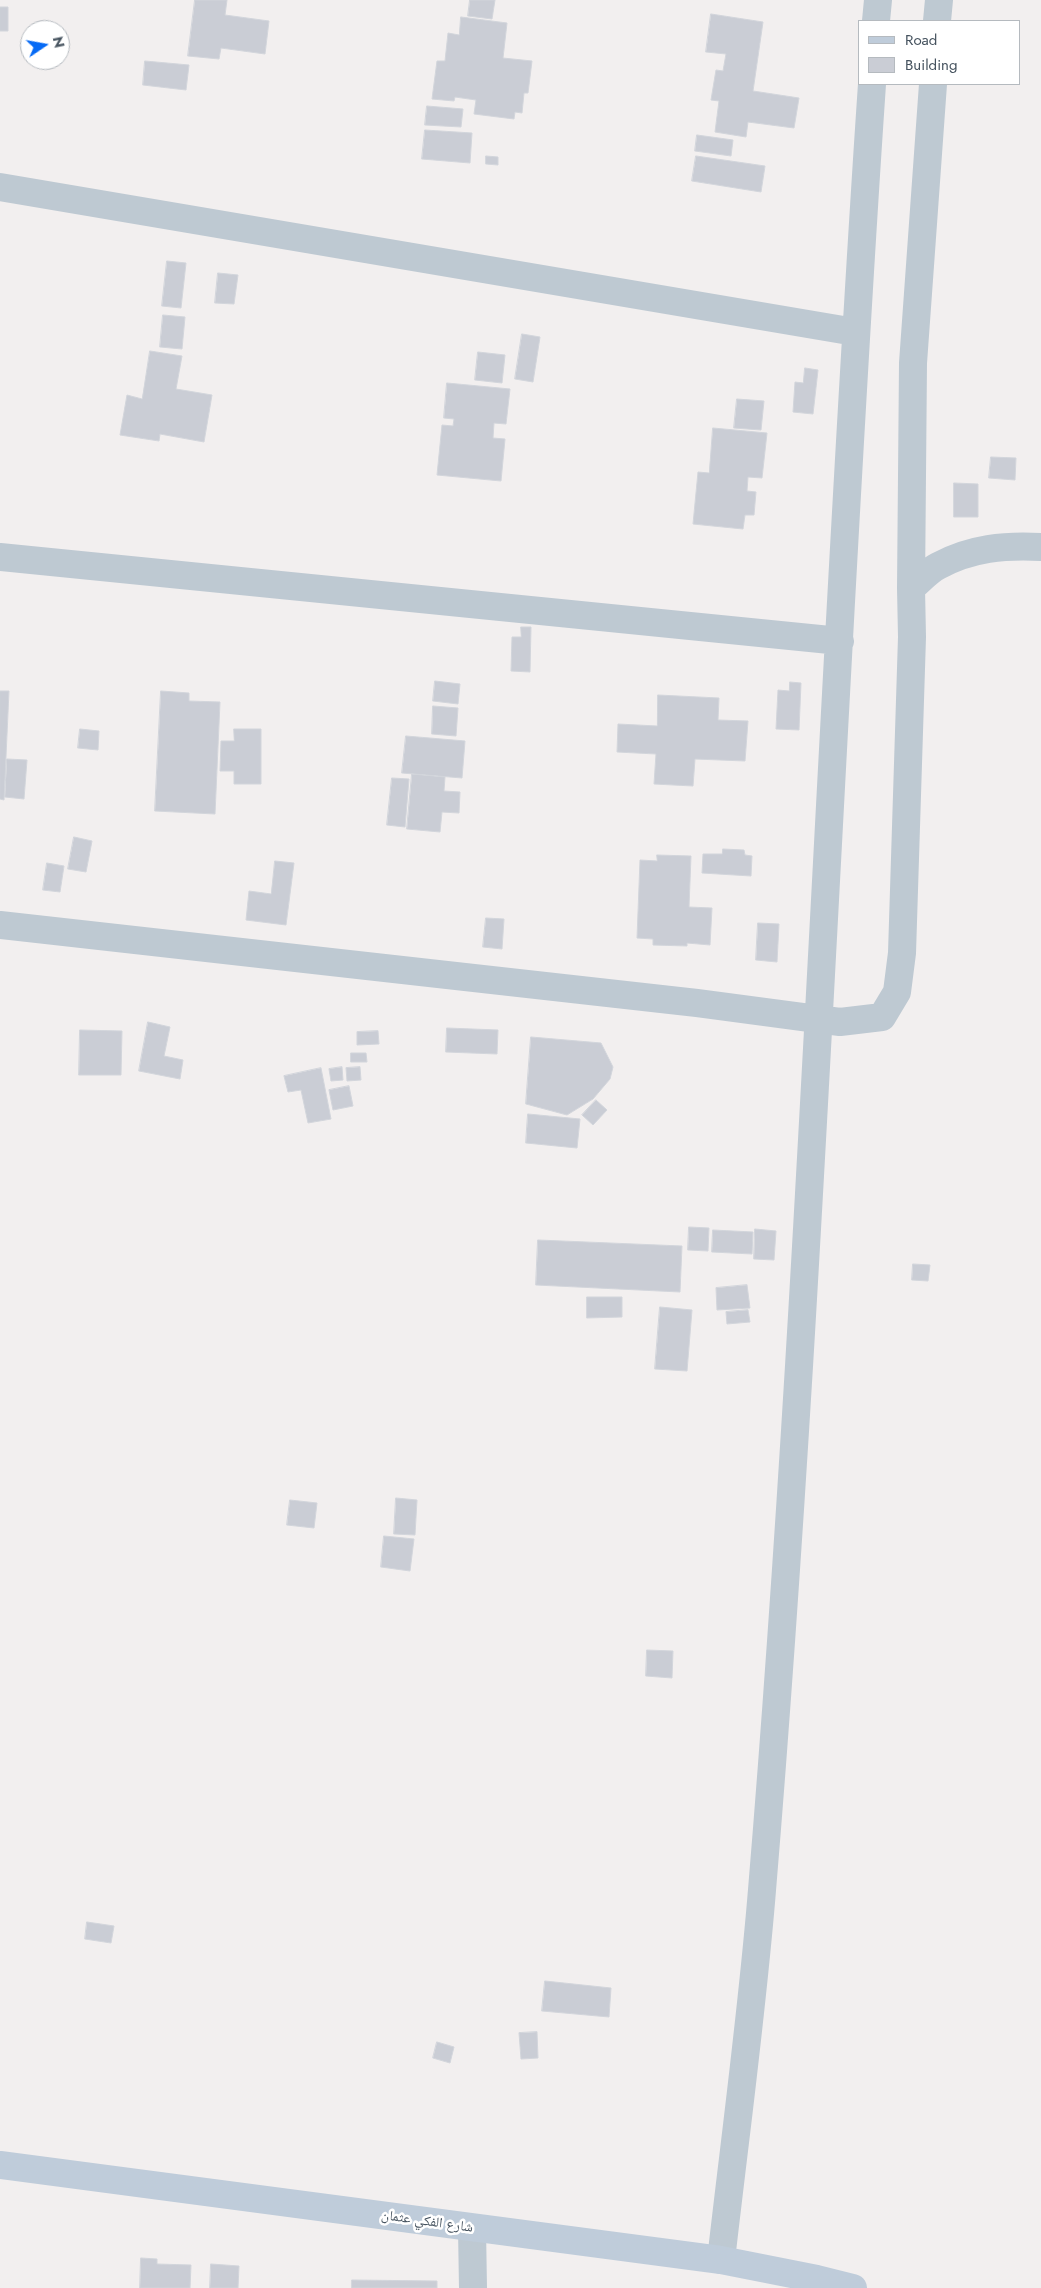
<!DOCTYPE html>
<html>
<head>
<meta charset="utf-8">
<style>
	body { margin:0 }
	#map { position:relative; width:1041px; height:2288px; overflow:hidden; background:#f2efef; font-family:Jost,sans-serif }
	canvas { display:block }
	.legend { position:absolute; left:858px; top:20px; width:162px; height:65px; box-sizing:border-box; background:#fff; border:1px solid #b5babf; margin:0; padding:6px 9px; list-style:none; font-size:15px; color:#45525e }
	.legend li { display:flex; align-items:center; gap:10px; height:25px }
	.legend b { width:25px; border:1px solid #b5babf }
	.north { position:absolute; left:20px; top:20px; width:50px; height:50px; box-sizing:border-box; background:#fff; border:1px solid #b5babf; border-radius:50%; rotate:78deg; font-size:14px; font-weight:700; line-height:20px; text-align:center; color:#45525e }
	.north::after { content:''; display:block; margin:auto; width:18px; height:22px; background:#066af5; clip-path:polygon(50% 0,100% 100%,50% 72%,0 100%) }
</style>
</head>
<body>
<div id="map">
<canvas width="1041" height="2288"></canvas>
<ul class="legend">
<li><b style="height:6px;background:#bfccda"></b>Road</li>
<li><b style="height:14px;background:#cacdd5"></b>Building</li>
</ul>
<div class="north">N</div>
</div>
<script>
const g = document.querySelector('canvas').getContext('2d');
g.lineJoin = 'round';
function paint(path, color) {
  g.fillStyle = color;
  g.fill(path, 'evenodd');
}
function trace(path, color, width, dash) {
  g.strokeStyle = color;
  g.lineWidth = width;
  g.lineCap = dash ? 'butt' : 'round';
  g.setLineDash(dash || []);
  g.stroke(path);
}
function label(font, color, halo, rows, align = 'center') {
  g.font = font + ' Jost,"Noto Naskh Arabic",sans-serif';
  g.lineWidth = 5;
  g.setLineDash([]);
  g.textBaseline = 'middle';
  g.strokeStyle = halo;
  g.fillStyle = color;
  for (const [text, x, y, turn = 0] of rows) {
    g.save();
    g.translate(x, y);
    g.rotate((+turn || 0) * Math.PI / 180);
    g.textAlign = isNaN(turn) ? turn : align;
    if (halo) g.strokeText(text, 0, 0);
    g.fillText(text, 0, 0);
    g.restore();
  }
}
const building = new Path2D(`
	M195 0H227L225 15 269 21 265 54 221 48 219 59 188 56Z
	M470 0H495L492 19 468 16Z
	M0 7H8V31H0Z
	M711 14 763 22 753 91 799 98 794 128 748 122 746 137 715 132 719 101 711 100 716 70 723 71 726 54 706 52Z
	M461 17 507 23 503 58 532 61 528 93H524L522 113 515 112 514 119 474 114 476 100 455 97 454 101 432 99 437 61H445L448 33 459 35Z
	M145 61 189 65 186 90 143 85Z
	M427 106 463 109 461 127 425 125Z
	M425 130 472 133 470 163 422 159Z
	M697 135 733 140 731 156 695 151Z
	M486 156 498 157V165L486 164Z
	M696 156 765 166 761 192 692 181Z
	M167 261 186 263 181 308 162 306Z
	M218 273 238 275 234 304 215 303Z
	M163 315 185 317 182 349 160 347Z
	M522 334 540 337 533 382 515 379Z
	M150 351 182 356 176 389 212 395 204 442 160 434 159 441 120 435 127 395 142 399Z
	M478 352 505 355 502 383 475 380Z
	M805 368 818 370 813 414 793 412 795 382 803 383Z
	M447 383 510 389 506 424 494 423 493 438 505 439 501 481 437 475 442 425 453 426 454 419 444 418Z
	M737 399 764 401 761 430 734 428Z
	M713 428 767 433 762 478 748 477 747 491 756 492 754 515H745L743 529 693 524 698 472 709 473Z
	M991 457 1016 458 1015 480 989 478Z
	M954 483 978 484V517H954Z
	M521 627H531L530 672 511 671 512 637H521Z
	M435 681 460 684 458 704 433 701Z
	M790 682 801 683 799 730 776 729 778 690 789 691Z
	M0 691H9L4 800 0 799Z
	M161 691 189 693V701L220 702 215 814 155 811Z
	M658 695 719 698 718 720 748 721 745 761 695 759 693 786 654 784 656 754 617 752 618 724 657 726Z
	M433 706 458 708 456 736 432 734Z
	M80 729 99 731 98 750 78 748Z
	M234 729H261V784H234V771H220L221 741H234Z
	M406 736 465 741 462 778 402 773Z
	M7 759 27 760 24 799 5 797Z
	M412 774 445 777 444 791 460 792 459 813 442 812 440 832 407 829Z
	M392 778 409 779 405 827 387 825Z
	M74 837 92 841 86 872 68 869Z
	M723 849 744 850 745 855 752 856 751 876 702 873 703 854H722Z
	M657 855 691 856 689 907 712 908 710 945 687 943V946L653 945V939L637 938 640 860 657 861Z
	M275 861 294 863 286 925 246 920 249 891 271 894Z
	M47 863 64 866 60 892 43 890Z
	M486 918 504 919 502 949 483 947Z
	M758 923 779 924 777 962 756 960Z
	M148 1022 170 1027 164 1056 183 1060 180 1079 139 1071Z
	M447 1028 498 1030 497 1054 446 1052Z
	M80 1030 122 1031 121 1075H79Z
	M378 1031 379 1044 357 1045V1032Z
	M531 1037 601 1043 613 1067 610 1079 593 1099 567 1115 526 1104Z
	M351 1053H366L367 1062H351Z
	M342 1067 343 1080 331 1081 329 1069Z
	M360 1067 361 1080 347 1081 346 1068Z
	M321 1068 331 1119 308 1123 301 1090 288 1092 284 1076Z
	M349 1086 353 1106 333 1110 329 1090Z
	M596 1100 607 1110 593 1125 582 1115Z
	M528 1114 580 1119 577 1148 526 1143Z
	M689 1227 709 1228 708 1251 688 1250Z
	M755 1229 776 1231 774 1260 754 1259Z
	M713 1230 753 1232 752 1254 712 1252Z
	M538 1240 682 1246 680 1292 536 1285Z
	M913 1264 930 1265 928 1281 912 1280Z
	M747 1285 750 1308 717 1310 716 1288Z
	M587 1297H622V1317L587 1318Z
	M660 1307 692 1310 687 1371 655 1369Z
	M748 1310 750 1322 727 1324 726 1312Z
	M396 1498 417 1500 415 1535 394 1534Z
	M290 1500 317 1503 314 1528 287 1525Z
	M384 1536 414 1539 410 1571 381 1567Z
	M647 1650 673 1651 672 1678 646 1676Z
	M87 1922 114 1926 111 1943 85 1939Z
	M545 1981 611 1988 609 2017 542 2011Z
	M537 2032 538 2058 521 2059 519 2033Z
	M437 2042 454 2047 450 2063 433 2058Z
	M141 2258 157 2259V2264L191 2265 190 2288H140Z
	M211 2264 239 2266 238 2288H210Z
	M352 2280 437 2281V2288H352Z`);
const street = new Path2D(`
	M876 21 878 0
	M937 21 939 0
	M0 187 855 332
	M0 557 840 641
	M911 588 913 363 933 84
	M0 925 697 1003 840 1022 882 1017 897 992 902 953 912 637 911 588C920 581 928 571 938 566 971 548 1005 545 1041 547
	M472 2228 473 2288
	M721 2260C735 2137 752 2014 762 1890 812 1289 831 685 872 84`);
const secondary = new Path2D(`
	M0 2165 721 2260 817 2279 853 2288`);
const streetNames = [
	["شارع الفكي عثمان",427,2222,8]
];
paint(building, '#cacdd5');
trace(building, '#d2d5db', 1);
trace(street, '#bec9d2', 28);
trace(secondary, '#bfccda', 28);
label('14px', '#45525e', '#fff', streetNames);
</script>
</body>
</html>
